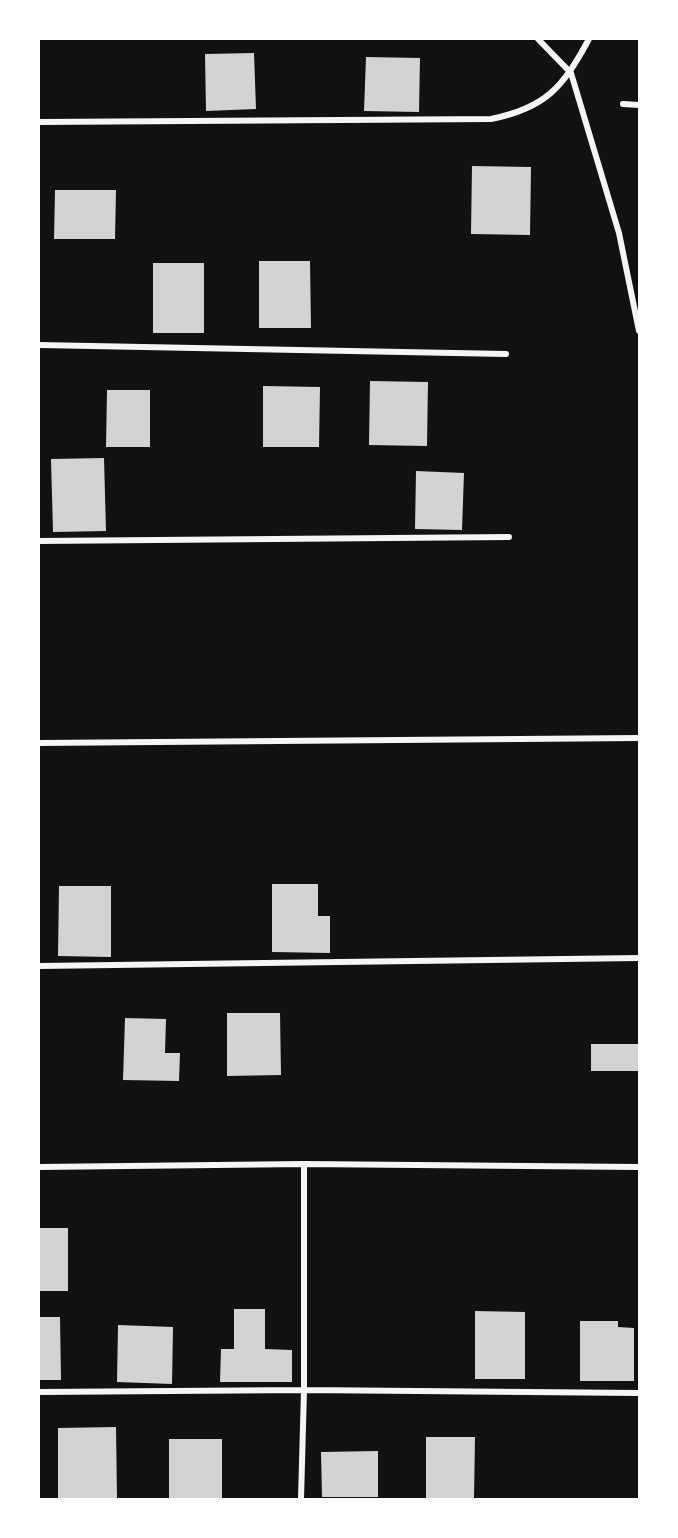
<!DOCTYPE html>
<html>
<head>
<meta charset="utf-8">
<style>
	body { margin:0 }
	#map { position:relative; width:678px; height:1538px; overflow:hidden; background:#111; font-family:Inter,sans-serif }
	canvas { display:block }
	.frame { position:absolute; inset:0; border:40px solid #fff; pointer-events:none }
</style>
</head>
<body>
<div id="map">
<canvas width="678" height="1538"></canvas>
<div class="frame"></div>
</div>
<script>
const g = document.querySelector('canvas').getContext('2d');
g.lineJoin = 'round';
function paint(path, color) {
  g.fillStyle = color;
  g.fill(path, 'evenodd');
}
function trace(path, color, width, dash) {
  g.strokeStyle = color;
  g.lineWidth = width;
  g.lineCap = dash ? 'butt' : 'round';
  g.setLineDash(dash || []);
  g.stroke(path);
}
const building = new Path2D(`
	M254 53 256 109 206 111 205 54Z
	M366 57 420 58 419 112 364 111Z
	M472 166 531 167 530 235 471 234Z
	M55 190H116L115 239H54Z
	M259 261H310L311 328H259Z
	M153 263H204V333H153Z
	M370 381 428 382 427 446 369 445Z
	M263 386 320 387 319 447H263Z
	M107 390H150V447H106Z
	M104 458 106 531 53 532 51 459Z
	M416 471 464 473 462 530 415 529Z
	M272 884H318V916H330V953L272 952Z
	M59 886H111V957L58 956Z
	M227 1013H280L281 1075 227 1076Z
	M125 1018 166 1019 165 1053H180L179 1081 123 1080Z
	M591 1044H639V1071H591Z
	M39 1228H68V1291H39Z
	M234 1309H265V1349L292 1350V1382H220L221 1349H234Z
	M475 1311 525 1312V1379H475Z
	M39 1317H60L61 1380H39Z
	M580 1321H618V1327L634 1328V1381H580Z
	M118 1325 173 1327 172 1384 117 1382Z
	M116 1427 117 1499H58V1428Z
	M426 1437H475L474 1498H426Z
	M169 1439H222V1499H169Z
	M378 1451V1497H322L321 1452Z`);
const minor = new Path2D(`
	M538 39 571 73 619 233 639 331
	M623 104 639 105
	M39 122 491 119C546 108 563 87 589 39
	M39 345 506 354
	M39 541 509 537
	M39 743 639 738
	M39 966 639 958
	M39 1167 304 1164 639 1167
	M39 1392 304 1390 639 1393
	M301 1499 304 1390V1164`);
paint(building, '#d3d3d3');
trace(minor, '#f5f5f5', 6);
</script>
</body>
</html>
